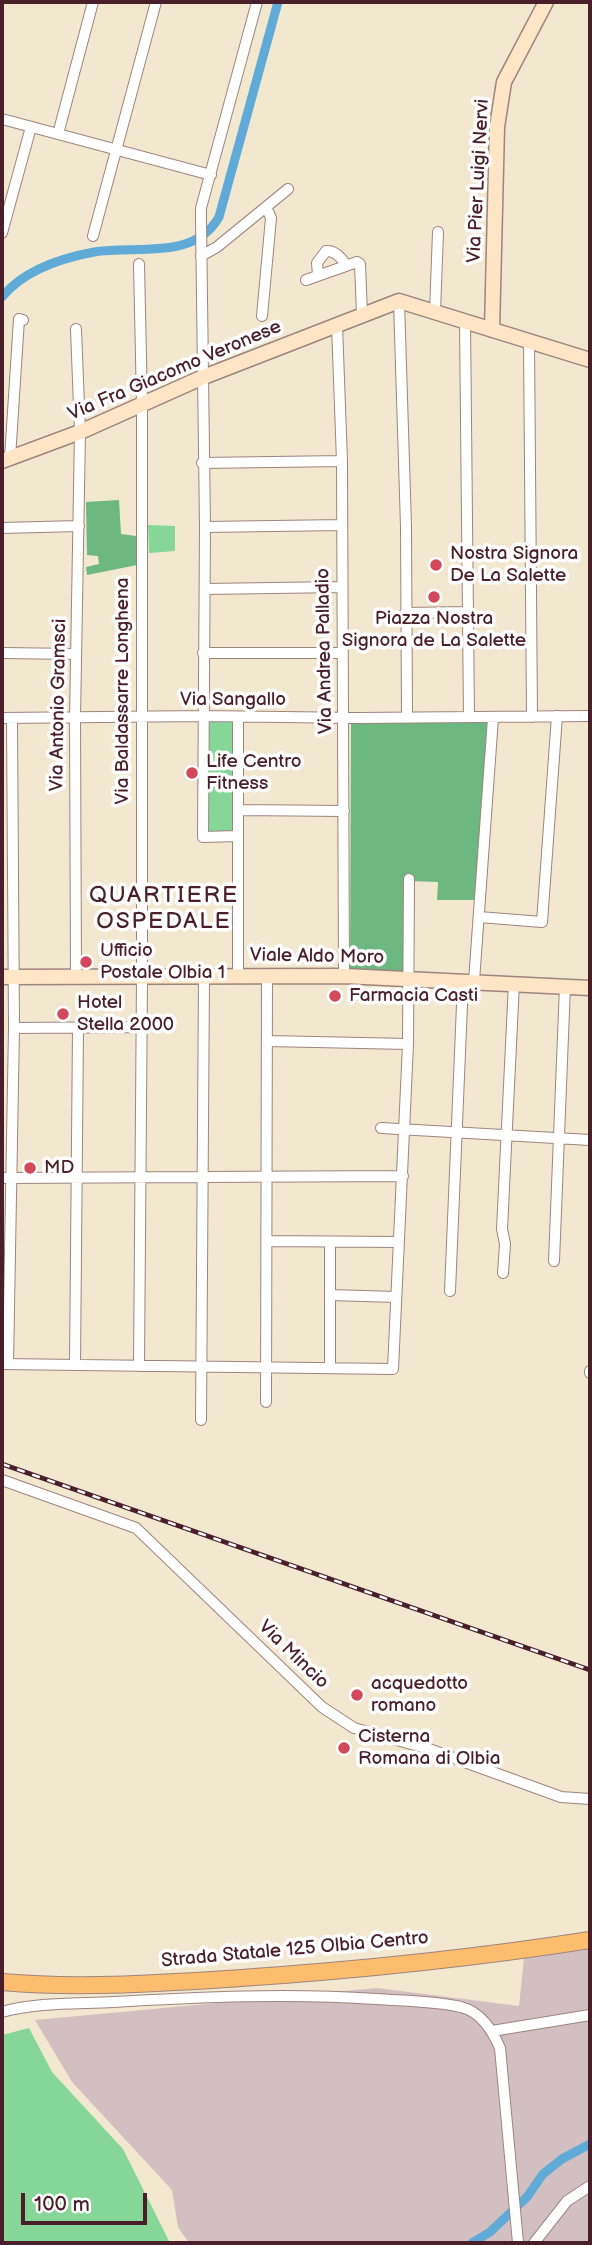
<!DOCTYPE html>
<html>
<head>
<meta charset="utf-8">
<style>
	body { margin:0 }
	#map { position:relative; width:592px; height:2245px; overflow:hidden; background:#f2e8d0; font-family:"Balsamiq Sans",sans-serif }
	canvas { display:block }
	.frame { position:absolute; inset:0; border:4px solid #4a1f2b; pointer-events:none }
	.scale { position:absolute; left:21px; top:2193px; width:126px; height:32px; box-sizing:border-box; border:4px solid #4a1f2b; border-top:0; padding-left:9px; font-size:21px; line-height:24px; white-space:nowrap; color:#4a1f2b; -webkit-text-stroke:5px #fff; paint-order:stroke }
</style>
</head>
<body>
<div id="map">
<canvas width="592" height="2245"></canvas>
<div class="frame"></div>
<div class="scale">100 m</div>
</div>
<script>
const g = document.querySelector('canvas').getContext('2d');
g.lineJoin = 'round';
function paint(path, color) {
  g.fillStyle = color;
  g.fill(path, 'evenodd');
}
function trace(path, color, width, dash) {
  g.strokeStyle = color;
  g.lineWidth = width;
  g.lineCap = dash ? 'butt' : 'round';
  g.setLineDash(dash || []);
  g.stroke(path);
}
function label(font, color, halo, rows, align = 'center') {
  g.font = font + ' "Balsamiq Sans",sans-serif';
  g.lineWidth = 7;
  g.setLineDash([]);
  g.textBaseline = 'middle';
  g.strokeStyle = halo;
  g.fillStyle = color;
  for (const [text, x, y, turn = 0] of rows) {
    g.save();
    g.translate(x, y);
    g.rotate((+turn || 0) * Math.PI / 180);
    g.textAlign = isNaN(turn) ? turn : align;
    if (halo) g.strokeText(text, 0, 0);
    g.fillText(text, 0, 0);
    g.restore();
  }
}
const industrial = new Path2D(`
	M590 1948V2243H189L178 2227 172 2190 72 2082 35 2020 377 1988 519 2006 524 1958Z`);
const green = new Path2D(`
	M148 525 175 526V551L149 553Z
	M234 721 235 833 206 834 208 722Z
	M29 2028 52 2072 123 2149 170 2243H2V2035Z`);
const forest = new Path2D(`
	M119 500 121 534 136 536 137 565 87 575 86 567 99 564 98 556 87 555 86 502Z
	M351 723H487L475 900H437L438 882 409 881 407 973 350 972Z`);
const canal = new Path2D(`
	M2 297C23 271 62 258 94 252 136 245 194 261 219 217L278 2
	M472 2243 490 2232 527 2197 543 2174 562 2159 590 2144`);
const street = new Path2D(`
	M2 119 211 175
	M58 134 93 2
	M2 233 31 127
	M93 236 156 2
	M201 256 217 247 288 189
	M139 264 142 404V978L139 1366
	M318 275 317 263 326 251C335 250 341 257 346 265
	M306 280 357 262 360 264 362 314
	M399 301 406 527 407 718
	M435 312 438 232
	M262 316 271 218 266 207
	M465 321 469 717
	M337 325 342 461 344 976
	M529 341 532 717
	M10 458 19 319 23 320
	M202 463 342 461
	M205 527 342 525
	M2 528 79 526
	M205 589 341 587
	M405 613 467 612
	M2 653 76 654
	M203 653H341
	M2 718 204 716 359 718 590 716
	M239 810 344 811
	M238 836 203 837 205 527 201 220V208L257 2
	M479 917 542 922 557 716
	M238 975V717
	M76 978 75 718 80 432 76 329
	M474 981 493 718
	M14 1028 141 1027
	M268 1041 408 1044
	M381 1128 590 1140
	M2 1178 403 1176
	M267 1241 398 1242
	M330 1242V1368
	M554 1261 565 986
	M503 1273 505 1244 502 1229 514 983
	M450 1291 463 981
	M330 1295 396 1297
	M2 1364 393 1369 408 1044 409 879
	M8 1364 14 1028 12 719
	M75 1364 78 1029
	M590 1373V1371
	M266 1402 267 976
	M201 1420 204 976
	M2 1480 136 1528 322 1707 354 1728 429 1749 561 1797 590 1799
	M2 2012C37 2002 77 2004 114 2002 200 1997 289 1993 376 1999 403 2001 434 2001 461 2007 481 2012 492 2030 500 2048L518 2243
	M492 2031 590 2015
	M534 2243 567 2201 590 2186`);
const secondary = new Path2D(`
	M492 330 497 127 504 82 546 2
	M2 461 80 432 201 378 399 301 590 360
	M2 977 344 976 590 988`);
const primary = new Path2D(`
	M2 1982C81 1989 162 1983 241 1978 358 1970 475 1958 590 1940`);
const rail = new Path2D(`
	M2 1464 590 1670`);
const markers = [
	[436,565,7,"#d1495b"],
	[434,597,7,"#d1495b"],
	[192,773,7,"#d1495b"],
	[86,962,7,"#d1495b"],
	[335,996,7,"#d1495b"],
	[63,1014,7,"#d1495b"],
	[30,1168,7,"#d1495b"],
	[357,1695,7,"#d1495b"],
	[344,1748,7,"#d1495b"]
];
const streetNames = [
	["Via Pier Luigi Nervi",479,181,-87],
	["Via Fra Giacomo Veronese",175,371,-23],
	["Via Andrea Palladio",325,651,-91],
	["Via Baldassarre Longhena",123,691,-90],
	["Via Sangallo",233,700],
	["Via Antonio Gramsci",59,705,-89],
	["Viale Aldo Moro",317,957,1],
	["Via Mincio",293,1655,44],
	["Strada Statale 125 Olbia Centro",295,1950,-5]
];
const poiNames = [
	["Nostra Signora",450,554],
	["De La Salette",450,576],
	["Piazza Nostra",434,619,"center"],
	["Signora de La Salette",434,641,"center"],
	["Life Centro",206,762],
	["Fitness",206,784],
	["Ufficio",100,951],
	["Postale Olbia 1",100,973],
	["Farmacia Casti",349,996],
	["Hotel",77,1003],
	["Stella 2000",77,1025],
	["MD",44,1168],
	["acquedotto",371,1684],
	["romano",371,1706],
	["Cisterna",358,1737],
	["Romana di Olbia",358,1759]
];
const quarterNames = [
	["QUARTIERE",164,896],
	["OSPEDALE",164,922]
];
paint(industrial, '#d2bfc1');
paint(green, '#86d797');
paint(forest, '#6cb880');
trace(canal, '#5faad7', 9);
trace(street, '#9e847e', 12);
trace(secondary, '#9e847e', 17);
trace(primary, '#9e847e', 18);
trace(street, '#fff', 10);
trace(secondary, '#fee5c5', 14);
trace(primary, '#fcbd6e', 16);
trace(rail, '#4a1f2b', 5);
trace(rail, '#fff', 2.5, [8]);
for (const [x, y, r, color] of markers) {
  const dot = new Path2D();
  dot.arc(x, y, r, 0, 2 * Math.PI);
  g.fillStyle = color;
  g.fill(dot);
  trace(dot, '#fff', 2.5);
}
label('19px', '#4a1f2b', '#fff', streetNames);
label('19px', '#4a1f2b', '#fff', poiNames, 'left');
g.letterSpacing = '2px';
label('23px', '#4a1f2b', '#fff', quarterNames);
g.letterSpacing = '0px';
</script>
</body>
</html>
